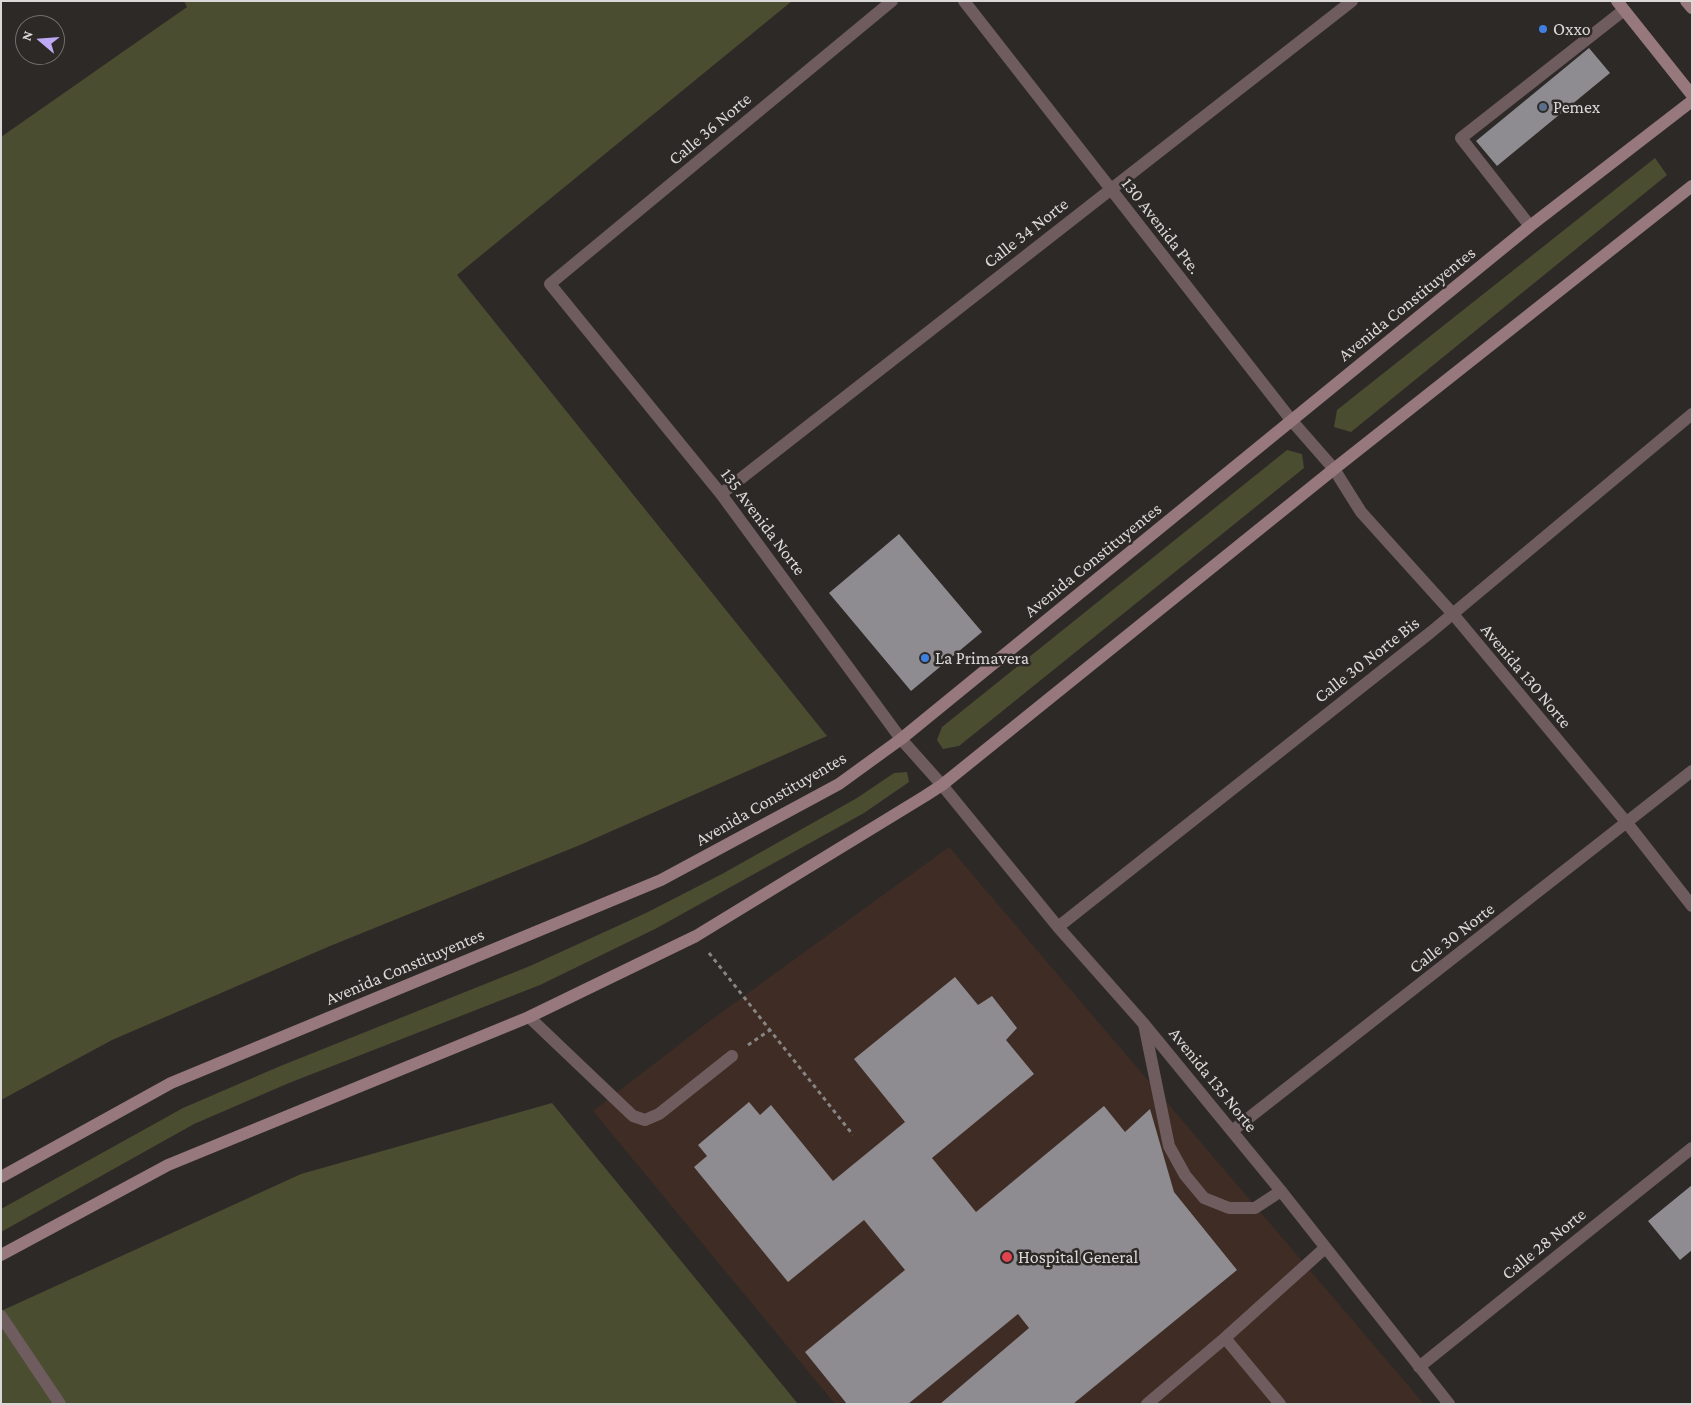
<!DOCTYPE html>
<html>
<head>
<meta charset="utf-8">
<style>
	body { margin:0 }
	#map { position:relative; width:1693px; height:1405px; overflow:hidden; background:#2d2927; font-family:"Crimson Pro",serif }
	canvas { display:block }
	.frame { position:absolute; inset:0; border:2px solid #dbd9d7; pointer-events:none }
	.north { position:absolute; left:15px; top:15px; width:50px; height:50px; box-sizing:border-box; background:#2d2927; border:1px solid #736f6d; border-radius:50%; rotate:288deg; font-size:14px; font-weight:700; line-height:20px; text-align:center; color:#dbd9d7 }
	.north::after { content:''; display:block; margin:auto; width:18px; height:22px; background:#bea9f5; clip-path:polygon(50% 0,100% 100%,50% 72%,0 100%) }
</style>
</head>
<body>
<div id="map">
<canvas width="1693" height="1405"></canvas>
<div class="frame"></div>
<div class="north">N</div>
</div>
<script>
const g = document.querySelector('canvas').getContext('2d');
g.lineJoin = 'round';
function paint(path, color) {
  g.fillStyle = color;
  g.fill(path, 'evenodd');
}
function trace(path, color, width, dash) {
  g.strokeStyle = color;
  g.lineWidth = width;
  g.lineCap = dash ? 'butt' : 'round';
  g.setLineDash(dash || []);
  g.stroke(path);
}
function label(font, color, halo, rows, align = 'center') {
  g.font = font + ' "Crimson Pro",serif';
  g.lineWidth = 5;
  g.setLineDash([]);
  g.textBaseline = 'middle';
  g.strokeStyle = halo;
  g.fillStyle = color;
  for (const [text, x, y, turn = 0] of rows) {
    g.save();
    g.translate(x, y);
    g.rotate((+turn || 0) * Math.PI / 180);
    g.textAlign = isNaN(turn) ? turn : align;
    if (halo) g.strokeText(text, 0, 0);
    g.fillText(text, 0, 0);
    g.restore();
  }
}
const medical = new Path2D(`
	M949 847 1424 1404H835L593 1111 711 1020Z`);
const green = new Path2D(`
	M184 1H792L457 275 827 736 580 845 330 946 112 1040 1 1100V137L187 7Z
	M1655 158 1667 175 1351 432 1334 427 1337 410Z
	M1287 450 1302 454 1304 468 959 746 943 749 937 740 942 727Z
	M907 772 909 782 864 813 655 929 540 985 289 1083 194 1124 1 1232V1209L183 1108 278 1067 530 966 646 913 722 874 857 798 894 773Z
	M552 1103 798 1404H1V1311L301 1174Z`);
const building = new Path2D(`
	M1589 48 1610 73 1497 166 1476 141Z
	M899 534 982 632 911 691 829 593Z
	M955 977 978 1005 992 996 1017 1028 1006 1040 1034 1074 932 1158 976 1212 1104 1106 1125 1132 1150 1109 1174 1192 1237 1270 1073 1404H940L1029 1328 1018 1314 908 1404H847L805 1352 905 1270 864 1220 788 1282 694 1167 707 1156 698 1145 749 1102 760 1115 771 1105 833 1181 905 1122 854 1059Z
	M1692 1185V1250L1680 1260 1648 1221Z`);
const path = new Path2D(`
	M709 953 853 1135
	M748 1045 770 1030`);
const lane = new Path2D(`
	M1530 226 1461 138 1624 10
	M529 1017 633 1116 645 1120 659 1114 732 1056
	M1144 1024 1169 1146 1185 1175 1204 1198 1229 1208H1255L1281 1191
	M1225 1338 1280 1404
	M1147 1404 1225 1338 1325 1248`);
const street = new Path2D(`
	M892 1 550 284 721 494 901 739 942 785 1058 927 1144 1024 1281 1191 1449 1404
	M964 1 1292 421 1334 469 1361 512 1453 614 1627 823 1692 906
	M721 494 1352 1
	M1058 927 1431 632 1692 414
	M1232 1131 1692 771
	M1 1316 60 1404
	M1419 1367 1692 1148`);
const secondary = new Path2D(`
	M1617 1 1692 95
	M1686 1 1692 8
	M1 1177 171 1083 661 880 839 784 901 739 1530 226 1692 101
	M1 1255 168 1165 529 1017 696 936 925 796 942 785 1334 469 1692 186`);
const markers = [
	[1543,29,5,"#3f7fe0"],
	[1543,107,5,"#5c6f8a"],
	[925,658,5,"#3f7fe0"],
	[1007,1257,6,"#e0444e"]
];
const poiNames = [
	["Oxxo",1553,29],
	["Pemex",1553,107],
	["La Primavera",935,658],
	["Hospital General",1018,1257]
];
const streetNames = [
	["Calle 36 Norte",710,129,-40],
	["130 Avenida Pte.",1161,226,52],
	["Calle 34 Norte",1026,233,-38],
	["Avenida Constituyentes",1407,304,-39],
	["135 Avenida Norte",763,522,53],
	["Avenida Constituyentes",1093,560,-39],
	["Calle 30 Norte Bis",1367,660,-38],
	["Avenida 130 Norte",1526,676,50],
	["Avenida Constituyentes",771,799,-30],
	["Calle 30 Norte",1452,938,-38],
	["Avenida Constituyentes",405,967,-23],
	["Avenida 135 Norte",1213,1080,51],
	["Calle 28 Norte",1544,1244,-39]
];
paint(medical, '#3f2d25');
paint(green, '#4b4d31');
paint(building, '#8e8c90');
trace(path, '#888684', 3, [4, 4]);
trace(lane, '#6f5c5f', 12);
trace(street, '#6f5c5f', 12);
trace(secondary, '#96787d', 12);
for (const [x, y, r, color] of markers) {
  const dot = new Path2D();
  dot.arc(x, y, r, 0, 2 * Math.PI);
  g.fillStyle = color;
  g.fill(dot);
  trace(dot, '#2d2927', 2);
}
label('18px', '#dbd9d7', '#2d2927', poiNames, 'left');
label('18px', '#dbd9d7', '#2d2927', streetNames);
</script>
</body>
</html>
